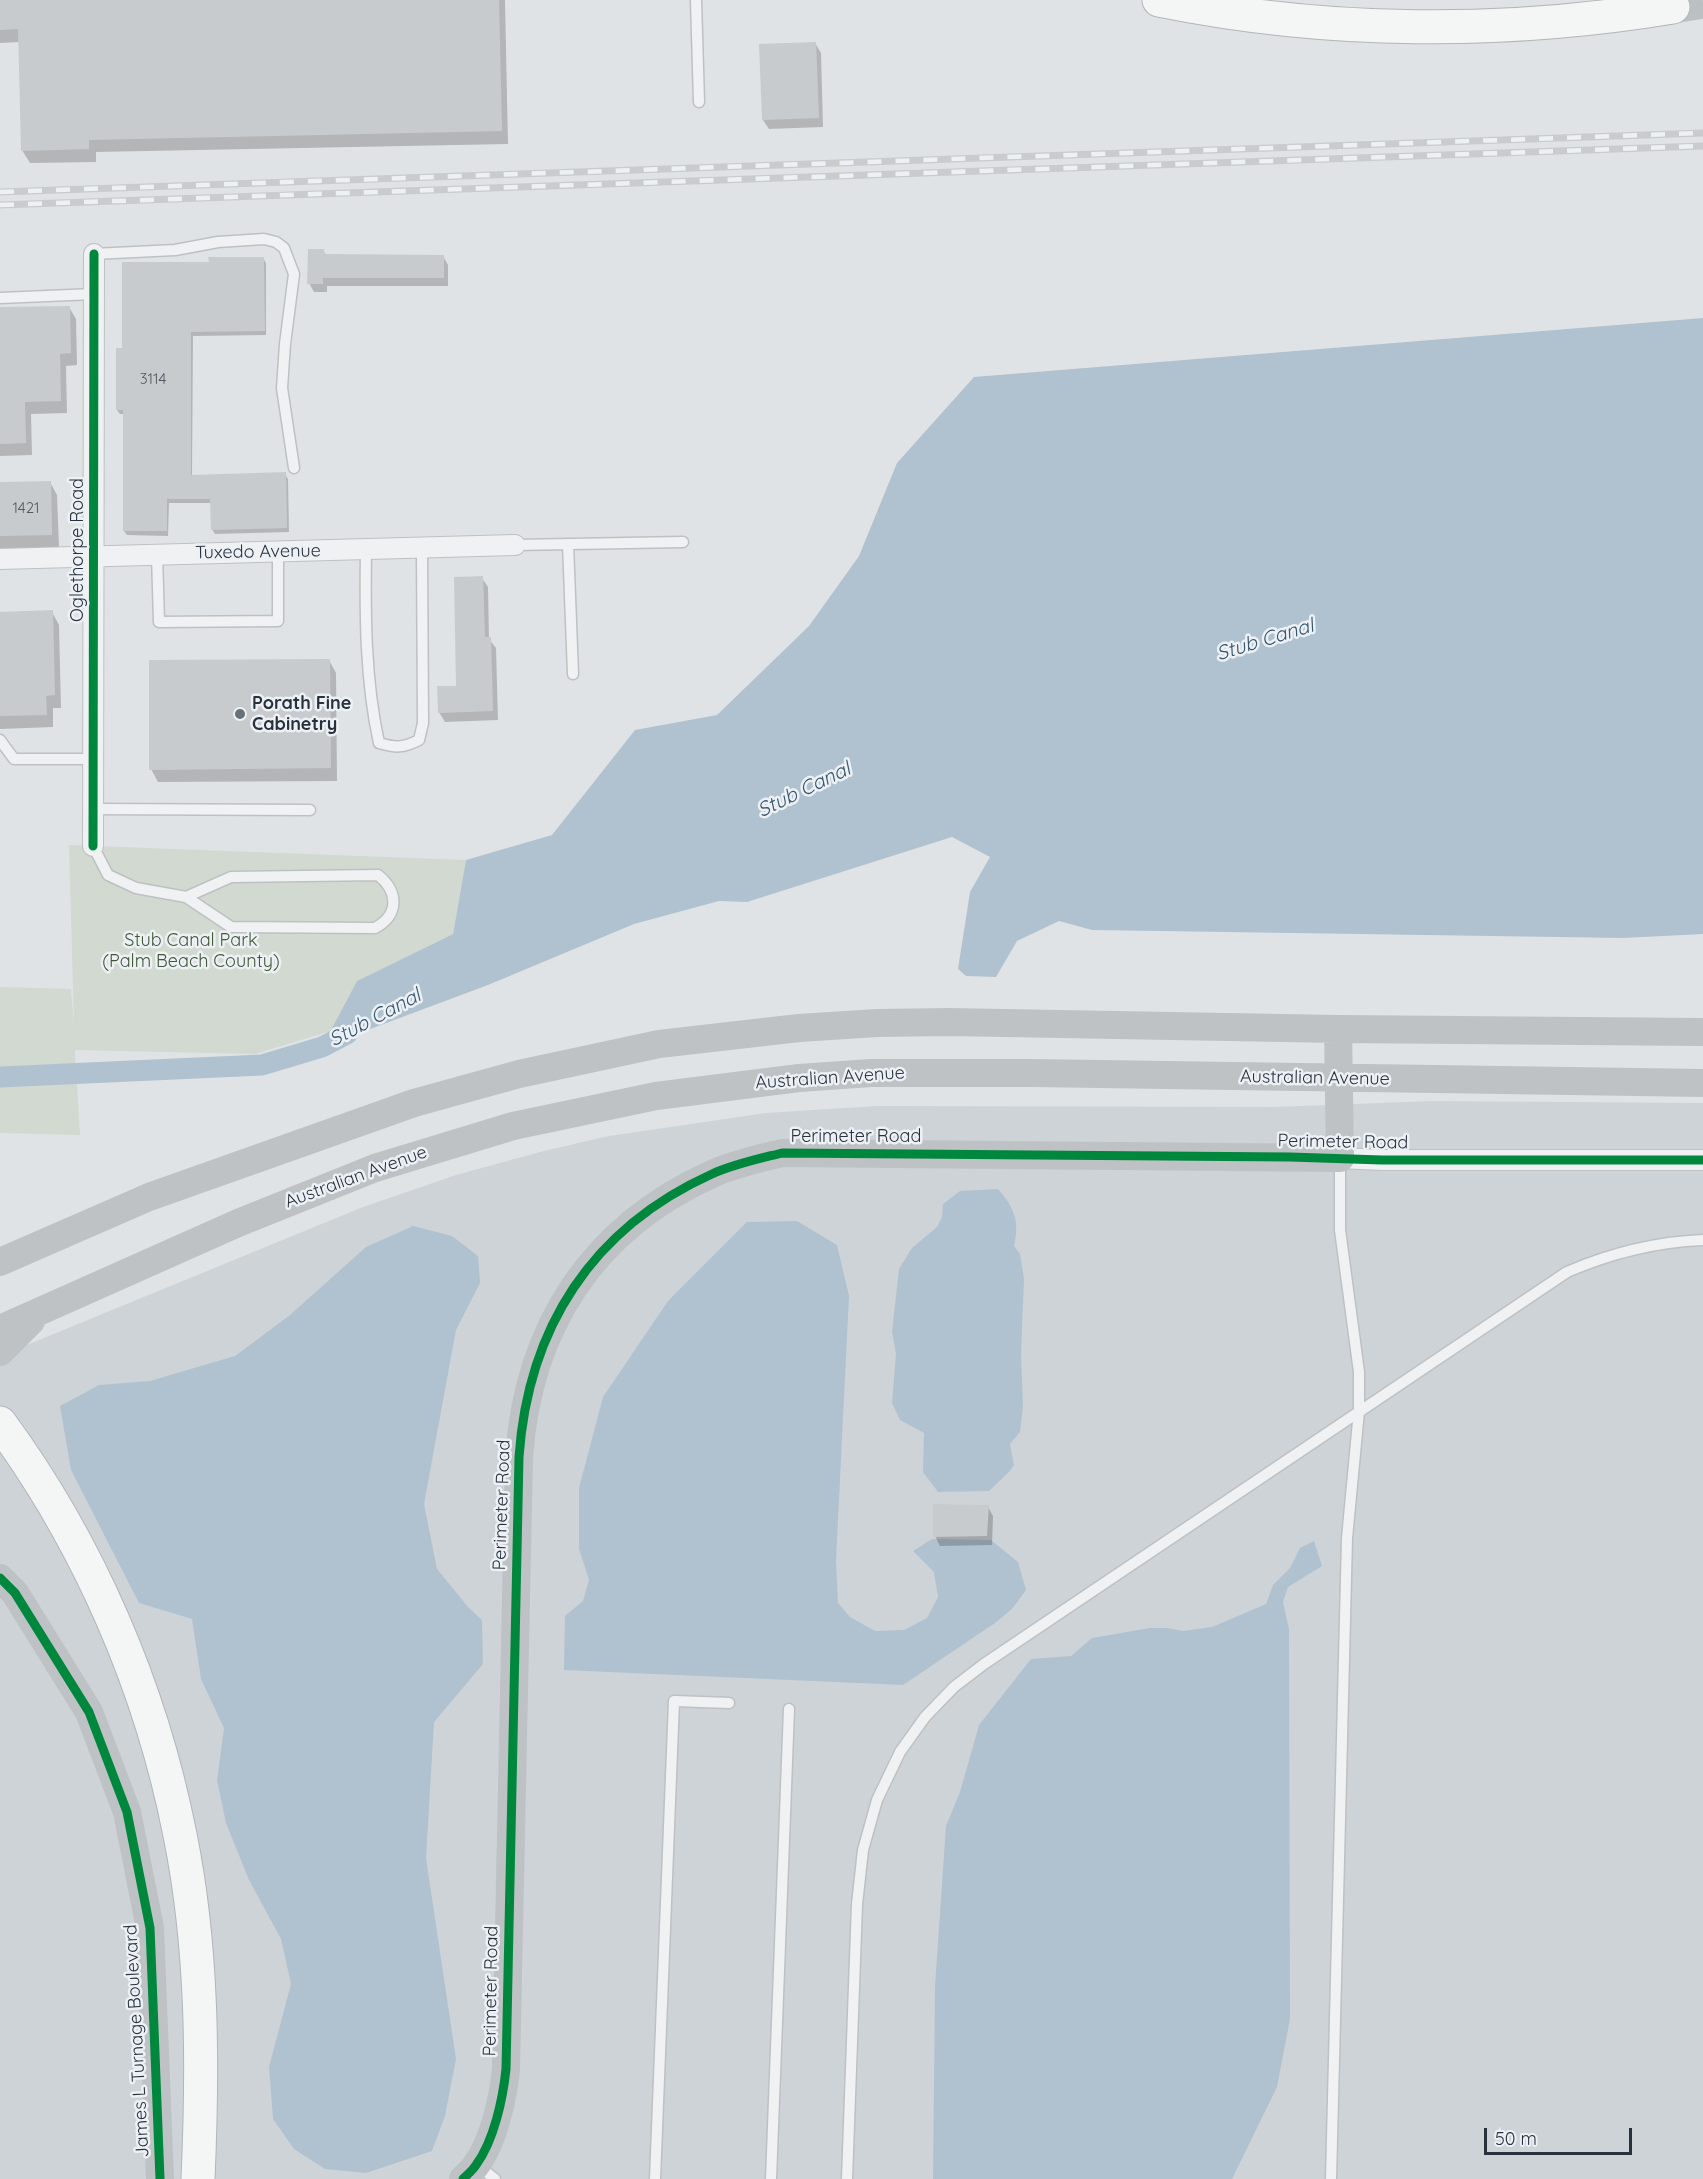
<!DOCTYPE html>
<html>
<head>
<meta charset="utf-8">
<style>
	body { margin:0 }
	#map { position:relative; width:1703px; height:2179px; overflow:hidden; background:#e0e3e5; font-family:Quicksand,sans-serif }
	canvas { display:block }
	.scale { position:absolute; left:1484px; top:2128px; width:148px; height:27px; box-sizing:border-box; border:3px solid #28323d; border-top:0; padding-left:8px; font-size:18px; line-height:21px; white-space:nowrap; color:#28323d; -webkit-text-stroke:4px #edf1f5; paint-order:stroke }
</style>
</head>
<body>
<div id="map">
<canvas width="1703" height="2179"></canvas>
<div class="scale">50 m</div>
</div>
<script>
const g = document.querySelector('canvas').getContext('2d');
g.lineJoin = 'round';
function paint(path, color) {
  g.fillStyle = color;
  g.fill(path, 'evenodd');
}
function trace(path, color, width, dash) {
  g.strokeStyle = color;
  g.lineWidth = width;
  g.lineCap = dash ? 'butt' : 'round';
  g.setLineDash(dash || []);
  g.stroke(path);
}
function label(font, color, halo, rows, align = 'center') {
  g.font = font + ' Quicksand,sans-serif';
  g.lineWidth = 5;
  g.setLineDash([]);
  g.textBaseline = 'middle';
  g.strokeStyle = halo;
  g.fillStyle = color;
  for (const [text, x, y, turn = 0] of rows) {
    g.save();
    g.translate(x, y);
    g.rotate((+turn || 0) * Math.PI / 180);
    g.textAlign = isNaN(turn) ? turn : align;
    if (halo) g.strokeText(text, 0, 0);
    g.fillText(text, 0, 0);
    g.restore();
  }
}
const built = new Path2D(`
	M1432 1101 1703 1103V2179H0V1356L363 1207 456 1175 544 1151 609 1136 766 1113 877 1106 1275 1107Z`);
const green = new Path2D(`
	M69 845 466 860 453 934 357 981 331 1031 255 1054 75 1050 80 1135 0 1133V987L71 989 74 1026Z`);
const water = new Path2D(`
	M1703 318V934L1623 938 1092 930 1059 921 1017 941 996 977 966 976 958 969 970 892 990 857 952 837 747 902 719 901 634 924 488 985 322 1047 357 981 453 934 466 860 552 835 635 730 717 715 809 626 859 556 897 463 974 377Z
	M998 1189C1014 1208 1020 1220 1014 1246L1020 1254 1024 1279 1021 1355 1023 1406 1020 1432 1010 1444 1014 1465 1009 1472 989 1491 938 1492 923 1472 924 1433 900 1420 892 1403 896 1354 892 1331 899 1269 912 1248 937 1227 942 1217 943 1204 960 1191Z
	M797 1221 837 1245 849 1296 836 1561 838 1603 850 1617 875 1631 904 1630 927 1618 938 1597 934 1572 913 1551 932 1539 991 1540 1018 1562 1026 1590 1012 1609 995 1623 903 1685 564 1670 565 1616 583 1601 589 1580 579 1549V1488L603 1397 668 1301 747 1222Z
	M413 1226 452 1236 478 1256 480 1283 456 1330 424 1504 437 1569 468 1607 482 1620 483 1664 434 1722 426 1858 456 2059 445 2116 432 2151 366 2173 325 2169 294 2149 273 2119 269 2067 291 1984 281 1939 249 1880 226 1823 217 1780 224 1728 201 1679 192 1619 139 1603 71 1470 60 1406 99 1385 150 1381 235 1356 290 1315 366 1247Z
	M1314 1541 1322 1566 1288 1587 1283 1602 1289 1629 1290 2019 1277 2087 1232 2179H933L935 1986 946 1826 960 1792 979 1725 1031 1659 1071 1656 1092 1638 1150 1628H1167L1183 1631 1212 1627 1266 1604 1273 1585 1290 1568 1300 1548Z`);
const shadow = new Path2D(`
	M0 0H505L508 144 96 152V162L30 163 22 150 20 42 0 43Z
	M815 43 821 53 823 127 769 129 763 120Z
	M323 250 326 256H443L448 265V286H327V292H314L309 283Z
	M263 258 266 263V335L193 336 192 476 285 474 288 479 289 532 215 534 212 529V503H169L168 536 127 535 124 531V414H120L117 410 124 350 210 264Z
	M69 307 76 319 77 365 66 366 67 413 31 414 32 455 0 456V309Z
	M50 482 57 495 59 547 0 549V483Z
	M482 578 488 587 489 639 496 648 498 720 445 722 439 712 458 687Z
	M52 612 59 625 61 708H53V727L0 729V613Z
	M329 660 336 673 337 781 158 782 151 769Z
	M988 1507 993 1516 992 1545 940 1546 935 1536Z`);
const canal = new Path2D(`
	M0 1077 262 1065 322 1047 347 1034`);
const building = new Path2D(`
	M0 0H499L502 131 89 140V149L21 151 18 29 0 30Z
	M816 42 819 118 762 120 759 44Z
	M308 249H324V254L444 255V278H323V284H307Z
	M208 257H264L265 331 191 332V475L286 472 287 528 211 530 210 499H167V531H123V410H116V348H122V262H209Z
	M70 306 71 353 60 354 61 401 25 402 26 443 0 444V307Z
	M51 481 52 535 0 536V482Z
	M483 576 485 637H491L493 711 438 713 437 686H456L454 577Z
	M53 610 55 695 46 696 47 715 0 716V612Z
	M330 659 331 768 149 770V660Z
	M933 1504 989 1505 987 1536 933 1537Z`);
const highwayTunnel = new Path2D(`
	M1673 7 1703 2`);
const lane = new Path2D(`
	M696 0 699 102
	M94 254 175 250 218 242 264 239 276 242 284 248 294 274 285 344 282 388 294 468
	M0 298 94 294
	M568 544 573 674
	M515 545 683 542
	M366 549C365 614 365 679 379 743 396 748 403 748 419 740L423 723 422 548
	M157 555 159 622 278 621V552
	M0 740 14 759H94
	M93 809 310 810
	M93 846 108 875 136 888 186 897 231 877 378 875C399 892 399 915 375 928L231 927 186 897
	M477 2165 495 2179
	M655 2179 674 1701 729 1703
	M771 2179 789 1709
	M847 2179 857 1904 863 1850 877 1800 900 1752 925 1717 954 1687 984 1664 1567 1272C1611 1253 1655 1242 1703 1240
	M1331 2179 1347 1538 1359 1411V1372L1340 1230V1159`);
const street = new Path2D(`
	M0 559 515 545
	M93 846 94 254
	M1340 1158 1382 1160H1703`);
const secondary = new Path2D(`
	M0 1262 149 1197 414 1103 519 1074 659 1044 799 1028 877 1023 949 1022 1338 1029 1703 1032
	M0 1329 238 1223 375 1168 513 1126 656 1096 799 1078 871 1073H1032L1703 1083
	M0 1352 31 1321
	M0 1578 15 1593 89 1712 127 1812 150 1928 160 2179
	M463 2179C467 2175 473 2170 476 2165 494 2141 503 2098 506 2069L519 1457C528 1328 592 1228 712 1174 734 1164 758 1159 782 1153L1340 1158 1338 1029`);
const highway = new Path2D(`
	M1159 0C1327 34 1504 35 1673 7
	M0 1423C89 1544 151 1688 180 1835 203 1948 203 2065 198 2179`);
const rail = new Path2D(`
	M0 192 1703 133
	M0 205 1703 146`);
const cycleway = new Path2D(`
	M93 846 94 254
	M0 1578 15 1593 89 1712 127 1812 150 1928 160 2179
	M463 2179C467 2175 473 2170 476 2165 494 2141 503 2098 506 2069L519 1457C528 1328 592 1228 712 1174 734 1164 758 1159 782 1153L1290 1157 1382 1160H1703`);
const markers = [
	[240,714,6,"#687078"]
];
const numberNames = [
	["3114",153,379],
	["1421",26,508]
];
const streetNames = [
	["Oglethorpe Road",78,550,-90],
	["Tuxedo Avenue",258,552,-1],
	["Australian Avenue",830,1078,-4],
	["Australian Avenue",1315,1078,1],
	["Perimeter Road",856,1137],
	["Perimeter Road",1343,1142,1],
	["Australian Avenue",356,1177,-20],
	["Perimeter Road",502,1505,-88],
	["Perimeter Road",491,1991,-89],
	["James L Turnage Boulevard",137,2041,-93]
];
const poiNames = [
	["Porath Fine",252,704],
	["Cabinetry",252,725]
];
const parkNames = [
	["Stub Canal Park",191,941],
	["(Palm Beach County)",191,962]
];
const waterNames = [
	["Stub Canal",1265,640,-17],
	["Stub Canal",804,790,-26],
	["Stub Canal",375,1018,-28]
];
paint(built, '#ced3d8');
paint(green, '#d2d9d1');
paint(water, '#b0c2cf');
paint(shadow, '#0003');
trace(canal, '#b0c2cf', 21);
paint(building, '#c8cbcd');
trace(highwayTunnel, '#bbc0c3', 33, [33, 16]);
trace(lane, '#bec1c3', 13);
trace(street, '#bec1c3', 22);
trace(highway, '#b2b6ba', 35);
trace(lane, '#eff1f2', 10);
trace(street, '#eff1f2', 20);
trace(secondary, '#bec2c4', 28);
trace(highway, '#f4f5f5', 33);
trace(rail, '#c9cbcd', 7);
trace(rail, '#edf1f5', 4.5, [14]);
trace(cycleway, '#00873e', 9);
for (const [x, y, r, color] of markers) {
  const dot = new Path2D();
  dot.arc(x, y, r, 0, 2 * Math.PI);
  g.fillStyle = color;
  g.fill(dot);
  trace(dot, '#edf1f5', 2);
}
label('15px', '#515962', null, numberNames);
label('18px', '#28323d', '#edf1f5', streetNames);
label('bold 18px', '#28323d', '#edf1f5', poiNames, 'left');
label('18px', '#405836', '#edf1f5', parkNames);
label('italic 20px', '#35556e', '#edf1f5', waterNames);
</script>
</body>
</html>
